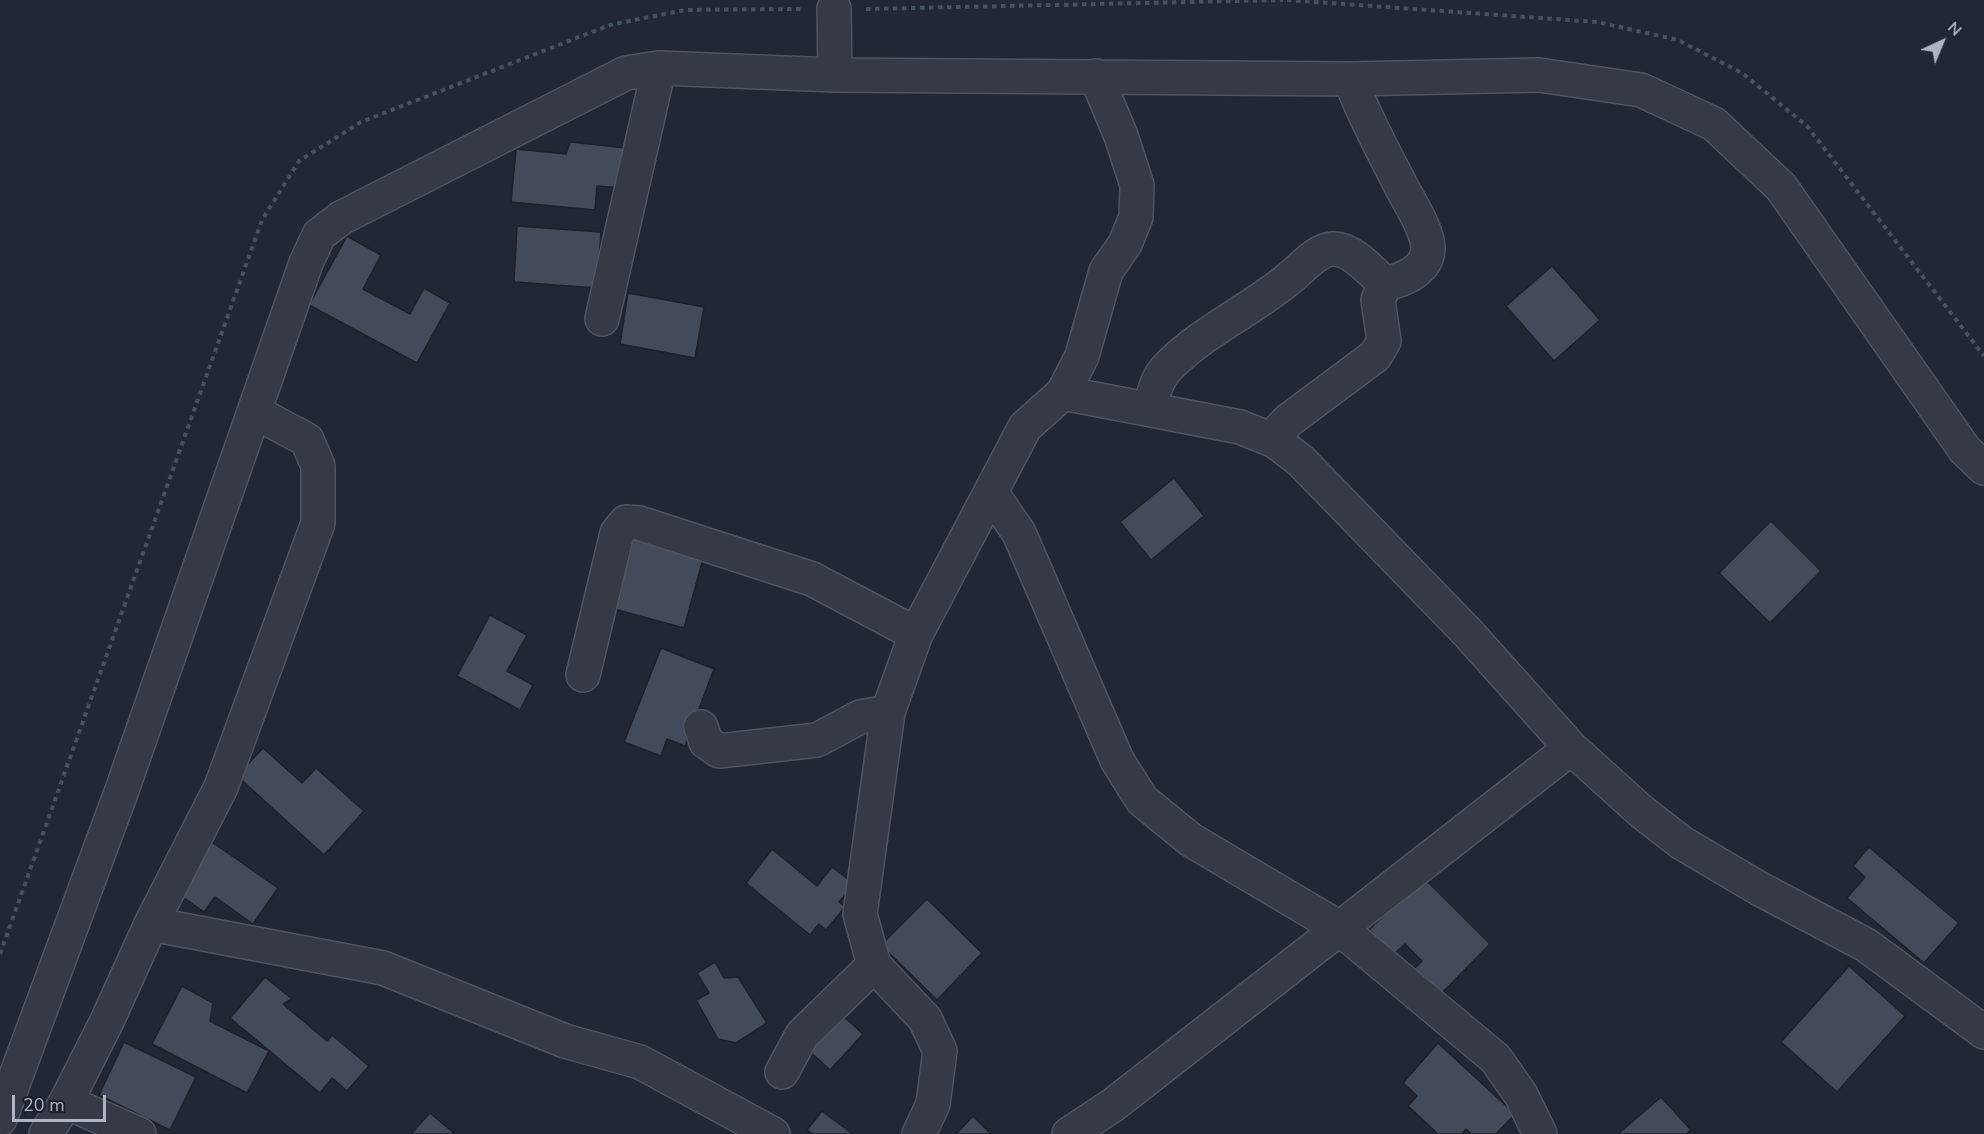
<!DOCTYPE html>
<html>
<head>
<meta charset="utf-8">
<style>
	body { margin:0 }
	#map { position:relative; width:1984px; height:1134px; overflow:hidden; background:#222734; font-family:"Nunito Sans",sans-serif }
	canvas { display:block }
	.north { position:absolute; left:1912px; top:12px; width:60px; height:60px; -webkit-text-stroke:4px #1b1f2a; paint-order:stroke; rotate:44deg; font-size:16px; font-weight:700; line-height:24px; text-align:center; color:#b0b4c2 }
	.north::after { content:''; display:block; margin:auto; width:21px; height:27px; background:#b0b4c2; clip-path:polygon(50% 0,100% 100%,50% 72%,0 100%) }
	.scale { position:absolute; left:12px; top:1095px; width:94px; height:27px; box-sizing:border-box; border:3px solid #b0b4c2; border-top:0; padding-left:8px; font-size:18px; line-height:21px; white-space:nowrap; color:#b0b4c2; -webkit-text-stroke:4px #1b1f2a; paint-order:stroke }
</style>
</head>
<body>
<div id="map">
<canvas width="1984" height="1134"></canvas>
<div class="north">N</div>
<div class="scale">20 m</div>
</div>
<script>
const g = document.querySelector('canvas').getContext('2d');
g.lineJoin = 'round';
function paint(path, color) {
  g.fillStyle = color;
  g.fill(path, 'evenodd');
}
function trace(path, color, width, dash) {
  g.strokeStyle = color;
  g.lineWidth = width;
  g.lineCap = dash ? 'butt' : 'round';
  g.setLineDash(dash || []);
  g.stroke(path);
}
const building = new Path2D(`
	M570 142 626 148 622 188 597 186 595 210 511 202 516 149 566 154Z
	M517 226 601 232 597 288 514 282Z
	M347 236 381 255 363 289 410 314 424 288 450 303 417 363 309 305Z
	M1552 266 1600 320 1554 361 1506 306Z
	M628 293 704 307 695 358 620 344Z
	M1174 478 1204 516 1151 560 1120 522Z
	M1771 521 1821 571 1770 623 1719 573Z
	M635 533 705 552 684 628 614 609Z
	M490 615 527 635 507 671 533 685 520 710 457 676Z
	M661 648 714 669 685 746 667 739 661 756 624 742Z
	M263 748 302 783 316 768 364 811 324 855 237 776Z
	M209 840 278 888 253 924 215 897 204 912 174 891Z
	M1869 847 1959 923 1924 963 1847 898 1865 877 1853 866Z
	M772 849 817 886 832 867 854 884 839 902 845 907 826 930 819 924 810 935 746 883Z
	M1423 877 1490 944 1436 999 1410 973 1422 961 1405 944 1394 954 1369 930Z
	M927 899 982 953 937 1000 881 945Z
	M715 962 724 978 738 977 767 1023 736 1043 718 1039 696 1000 709 993 697 973Z
	M1849 966 1905 1016 1837 1092 1781 1042Z
	M265 977 292 999 283 1004 327 1041 332 1035 369 1066 347 1091 332 1078 320 1093 230 1018Z
	M182 986 213 1003 210 1021 269 1051 247 1093 152 1044Z
	M840 1013 863 1034 830 1070 807 1049Z
	M124 1042 196 1077 170 1130 99 1095Z
	M1438 1043 1515 1114 1496 1134H1471L1466 1129 1462 1134H1438L1408 1106 1417 1096 1403 1083Z
	M1661 1097 1691 1130 1686 1134H1618Z
	M822 1111 853 1134H813L807 1130Z
	M430 1113 455 1134H411Z
	M973 1116 991 1134H956Z`);
const path = new Path2D(`
	M1287 0 1597 22 1678 40 1742 73 1807 126 1984 356
	M866 9 1283 0
	M0 954 262 220 299 161 361 122 610 25 685 10 801 9`);
const minor = new Path2D(`
	M834 9 835 75
	M1350 79C1364 116 1382 149 1400 184 1408 200 1428 230 1428 248 1428 270 1403 280 1385 284
	M602 319 659 68
	M1063 393 1240 427 1275 441 1301 461 1468 633 1571 748 1642 812 1682 843 1760 889 1866 945 1984 1032
	M1150 409C1154 393 1156 379 1168 367 1203 331 1252 310 1291 277 1302 268 1317 250 1332 249 1351 247 1372 272 1385 284L1378 300 1384 341 1375 356 1289 420 1280 429 1275 441
	M992 494 1019 533 1117 760 1142 800 1191 840 1338 927 1496 1059 1521 1095 1540 1134
	M583 675 617 533 626 522 639 523 812 579 916 634
	M701 727 706 742 719 751 817 740 860 717 888 712
	M151 924 383 968 565 1041 640 1062 773 1134
	M782 1072 802 1035 874 965
	M66 1102 139 1134
	M0 1119 122 790 306 263 319 235 341 218 626 73 659 68 835 75 1350 79 1539 75 1641 90 1714 124 1781 187 1965 450 1984 468
	M46 1134 66 1102 107 1021 151 924 221 787 318 523V466L307 440 255 412
	M919 1134 933 1104 940 1051 925 1019 874 965 860 914 888 712 916 634 1025 427 1063 393 1082 356 1106 271 1125 244 1136 217 1137 185 1121 136 1096 76
	M1069 1134 1113 1105 1571 748`);
paint(building, '#434a59');
trace(building, '#1d212c', 1.5);
trace(minor, '#505460', 36);
trace(path, '#455257', 4, [4.5, 4.5]);
trace(minor, '#353a45', 33);
</script>
</body>
</html>
